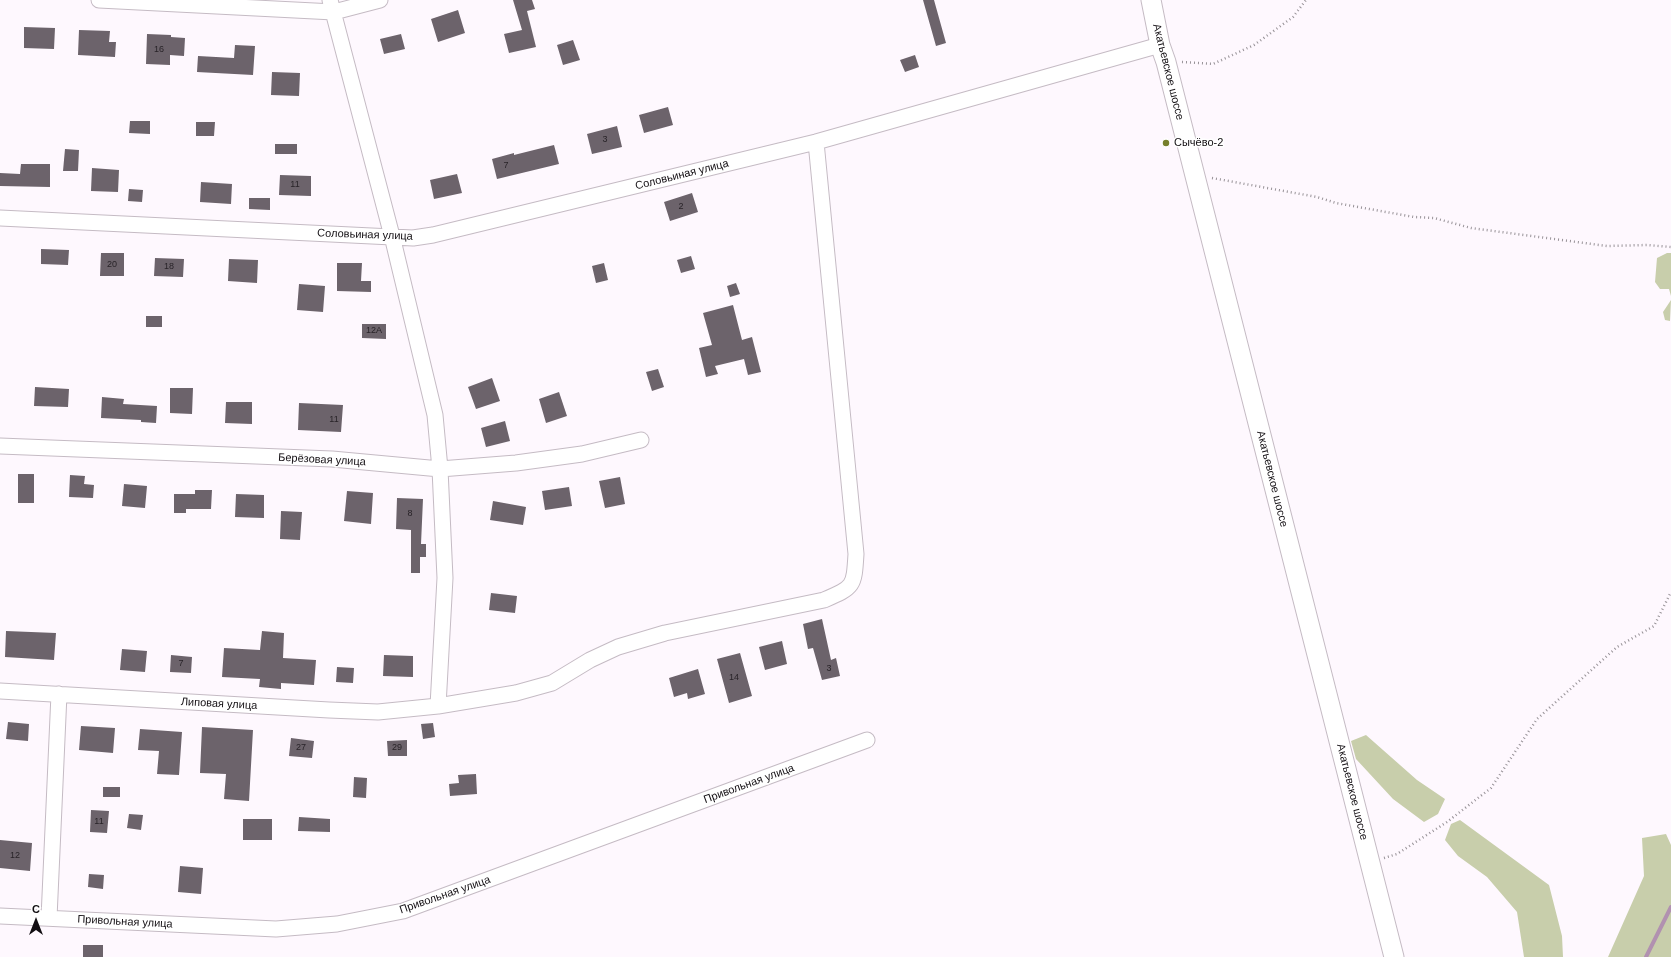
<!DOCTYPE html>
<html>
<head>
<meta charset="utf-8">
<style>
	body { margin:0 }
	#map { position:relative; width:1671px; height:957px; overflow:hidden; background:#fef8fe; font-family:Helvetica,sans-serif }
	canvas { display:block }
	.north { position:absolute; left:16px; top:901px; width:40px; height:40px; -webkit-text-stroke:3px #fff; paint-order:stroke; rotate:0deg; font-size:11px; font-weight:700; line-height:16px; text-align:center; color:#120e12 }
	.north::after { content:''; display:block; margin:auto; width:14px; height:18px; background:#120e12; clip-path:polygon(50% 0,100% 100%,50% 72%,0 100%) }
</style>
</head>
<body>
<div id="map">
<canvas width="1671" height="957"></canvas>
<div class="north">С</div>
</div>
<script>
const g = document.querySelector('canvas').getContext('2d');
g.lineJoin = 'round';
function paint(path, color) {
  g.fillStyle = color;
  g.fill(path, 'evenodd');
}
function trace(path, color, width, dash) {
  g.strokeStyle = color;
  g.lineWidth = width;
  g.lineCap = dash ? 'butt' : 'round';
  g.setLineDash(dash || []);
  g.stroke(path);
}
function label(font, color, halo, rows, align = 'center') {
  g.font = font + ' Helvetica,sans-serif';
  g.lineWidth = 3;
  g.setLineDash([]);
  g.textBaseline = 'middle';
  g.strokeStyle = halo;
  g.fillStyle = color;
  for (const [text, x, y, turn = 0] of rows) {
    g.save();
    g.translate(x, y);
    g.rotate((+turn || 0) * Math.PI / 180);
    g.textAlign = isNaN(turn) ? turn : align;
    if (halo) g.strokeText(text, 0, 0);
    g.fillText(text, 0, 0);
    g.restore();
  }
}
const green = new Path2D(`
	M1667 253H1671V296L1669 289H1660L1655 282 1657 258Z
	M1671 300 1670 321 1665 320 1663 312Z
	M1366 735 1417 780 1445 799 1438 814 1424 822 1393 799 1356 759 1351 741Z
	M1460 820 1549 885 1562 936 1563 957H1524L1517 912 1487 877 1458 856 1445 840 1451 824Z
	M1666 834 1671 845V957H1608L1644 876 1642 838Z`);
const stream = new Path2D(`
	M1646 957 1671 907`);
const building = new Path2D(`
	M513 0H532L535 9 527 11 536 47 509 53 504 34 522 30Z
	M923 0H934L946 43 936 46Z
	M458 10 465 33 438 42 431 19Z
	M24 27 55 28 54 49 24 48Z
	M79 30 110 31 109 42H116L115 57 78 55Z
	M147 34 171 35V37L185 38 184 56 170 55V65L146 64Z
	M401 34 405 49 384 54 380 39Z
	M573 40 580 60 563 65 557 45Z
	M235 45 255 46 253 75 197 72 198 56 234 58Z
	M915 55 919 67 905 72 900 60Z
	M272 72 300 73 299 96 271 95Z
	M668 107 673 125 644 133 639 115Z
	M130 121H150V134L129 133Z
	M196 122H215L214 136H196Z
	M617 126 622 147 592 154 587 134Z
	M275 144H297V154H275Z
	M554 145 559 164 497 179 492 159 514 153V155Z
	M65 149 79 150 78 171H63Z
	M21 164H50V187L0 186V173L20 174Z
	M92 168 119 170 118 192 91 191Z
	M457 174 462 193 434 199 430 180Z
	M280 175 311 176V196L279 195Z
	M201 182 232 184 231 204 200 202Z
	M129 189 143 190 142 202 128 201Z
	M692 193 698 212 670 221 664 202Z
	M249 198H270V210L249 209Z
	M41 249 69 250 68 265 41 264Z
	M101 253H124V276H100Z
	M691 256 695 269 681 273 677 260Z
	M155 258 184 259 183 277 154 276Z
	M229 259 258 260 257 283 228 281Z
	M337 263H362L361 281H371V292L337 291Z
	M604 263 608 280 596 283 592 266Z
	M736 283 740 294 730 297 727 286Z
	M299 284 325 286 323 312 297 310Z
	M733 305 742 340 752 337 761 372 748 375 744 359 715 366 718 374 706 377 699 348 712 345 703 313Z
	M146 316H162V327H146Z
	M362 324H386V339L362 338Z
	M658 369 664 387 652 391 646 372Z
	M492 378 500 401 476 409 468 387Z
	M35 387 69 389 68 407 34 406Z
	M170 388H193L192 414 170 413Z
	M559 392 567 416 546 423 539 399Z
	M102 397 124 399 123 404 157 406 156 423 141 422V420L101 418Z
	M226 402H252V424L225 423Z
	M299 403 343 405 341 432 298 430Z
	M505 421 510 441 486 447 481 428Z
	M18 474H34V503H18Z
	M70 475 85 476 84 484 94 485 93 498 69 497Z
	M620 477 625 504 605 508 599 481Z
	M124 484 147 486 145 508 122 506Z
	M569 487 572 506 545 510 542 491Z
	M195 490H212L211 509H186V513H174V494H195Z
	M347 491 373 493 371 524 344 521Z
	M236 494 264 495V518L235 517Z
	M397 498 423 499 421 544H426V557H420V573H411V530L396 529Z
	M493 501 526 507 523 525 490 520Z
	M281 511 302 512 300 540 280 539Z
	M491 593 517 596 515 613 489 610Z
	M822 619 831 660 836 658 840 676 822 680 813 648 808 649 803 624Z
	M6 631 56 633 54 660 5 657Z
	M262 631 284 633 283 658 316 660 314 685 281 683V689L259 687 260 679 222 677 224 648 260 650Z
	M782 641 787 664 765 670 759 647Z
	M122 649 147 651 145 672 120 670Z
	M740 653 752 696 729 703 717 659Z
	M171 655 192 657 191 673 170 672Z
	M384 655 413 656V677L383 676Z
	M337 667 354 668 353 683 336 682Z
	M698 669 705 694 688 699 687 693 674 697 669 678Z
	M8 722 29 724 28 741 6 739Z
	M433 723 435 737 423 739 421 724Z
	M81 726 115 728 113 753 79 750Z
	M202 727 253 730 249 801 224 799 226 774 200 773Z
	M140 729 182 732 179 775 157 774 159 751 138 750Z
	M291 738 314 741 312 758 289 756Z
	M407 740V756H388L387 741Z
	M476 774 477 794 450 796 449 784 459 783 458 775Z
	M354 777 367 778 366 798 353 797Z
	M103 787H120V797H103Z
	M91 810 109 811 107 833 90 832Z
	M129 814 143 815 141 830 127 828Z
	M299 817 330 819V832L298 831Z
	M243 819H272V840H243Z
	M0 840 32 843 30 871 0 868Z
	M180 866 203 868 201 894 178 892Z
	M89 874 104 875 103 889 88 887Z
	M83 945H103V957H83Z`);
const path = new Path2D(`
	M1182 62 1213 64 1254 45 1293 17 1306 0
	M1212 178 1317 197 1336 203 1414 217 1434 218 1471 228 1607 246 1647 245 1671 247
	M1384 858 1397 854 1447 822 1491 788 1537 719 1617 647 1654 626 1671 592`);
const minor = new Path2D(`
	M99 0 334 12 380 0
	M330 0 392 236 435 415 440 469 445 578 438 706
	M0 218 413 238 433 235 816 142 1160 45
	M0 446 332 459 440 469 516 463 582 454 641 440
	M0 691 329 710 378 712 438 706 516 693 552 683 590 660 618 647 665 633 824 600C854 587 854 587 856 554L816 142
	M0 916 276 929 337 924 403 911 867 740
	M49 918 59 694`);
const tertiary = new Path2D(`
	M1151 0 1160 45 1166 62 1394 957`);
const markers = [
	[1166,143,4,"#767f2b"]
];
const numberNames = [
	["16",159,50],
	["3",605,140],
	["7",506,166],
	["11",295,185],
	["2",681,207],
	["20",112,265],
	["18",169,267],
	["12А",374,331],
	["11",334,420],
	["8",410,514],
	["7",181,664],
	["3",829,669],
	["14",734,678],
	["27",301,748],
	["29",397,748],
	["11",99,822],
	["12",15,856]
];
const streetNames = [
	["Акатьевское шоссе",1168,72,76],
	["Соловьиная улица",682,175,-14],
	["Соловьиная улица",365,235,2],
	["Берёзовая улица",322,460,3],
	["Акатьевское шоссе",1272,479,76],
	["Липовая улица",219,704,3],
	["Привольная улица",749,784,-20],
	["Акатьевское шоссе",1352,792,76],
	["Привольная улица",445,895,-19],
	["Привольная улица",125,922,3]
];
const poiNames = [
	["Сычёво-2",1174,143]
];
paint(green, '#c8ceab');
trace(stream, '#b191b0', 4);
paint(building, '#6c636b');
trace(minor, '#c5bbc4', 17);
trace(tertiary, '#c5bbc4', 21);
trace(path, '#979297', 2.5, [1, 3]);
trace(minor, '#fff', 15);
trace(tertiary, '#fff', 19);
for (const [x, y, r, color] of markers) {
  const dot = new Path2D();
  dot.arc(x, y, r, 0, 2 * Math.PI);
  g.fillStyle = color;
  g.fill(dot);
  trace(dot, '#fff', 1.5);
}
label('9px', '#282328', null, numberNames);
label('11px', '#120e12', '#fff', streetNames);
label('11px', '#120e12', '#fff', poiNames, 'left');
</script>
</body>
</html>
